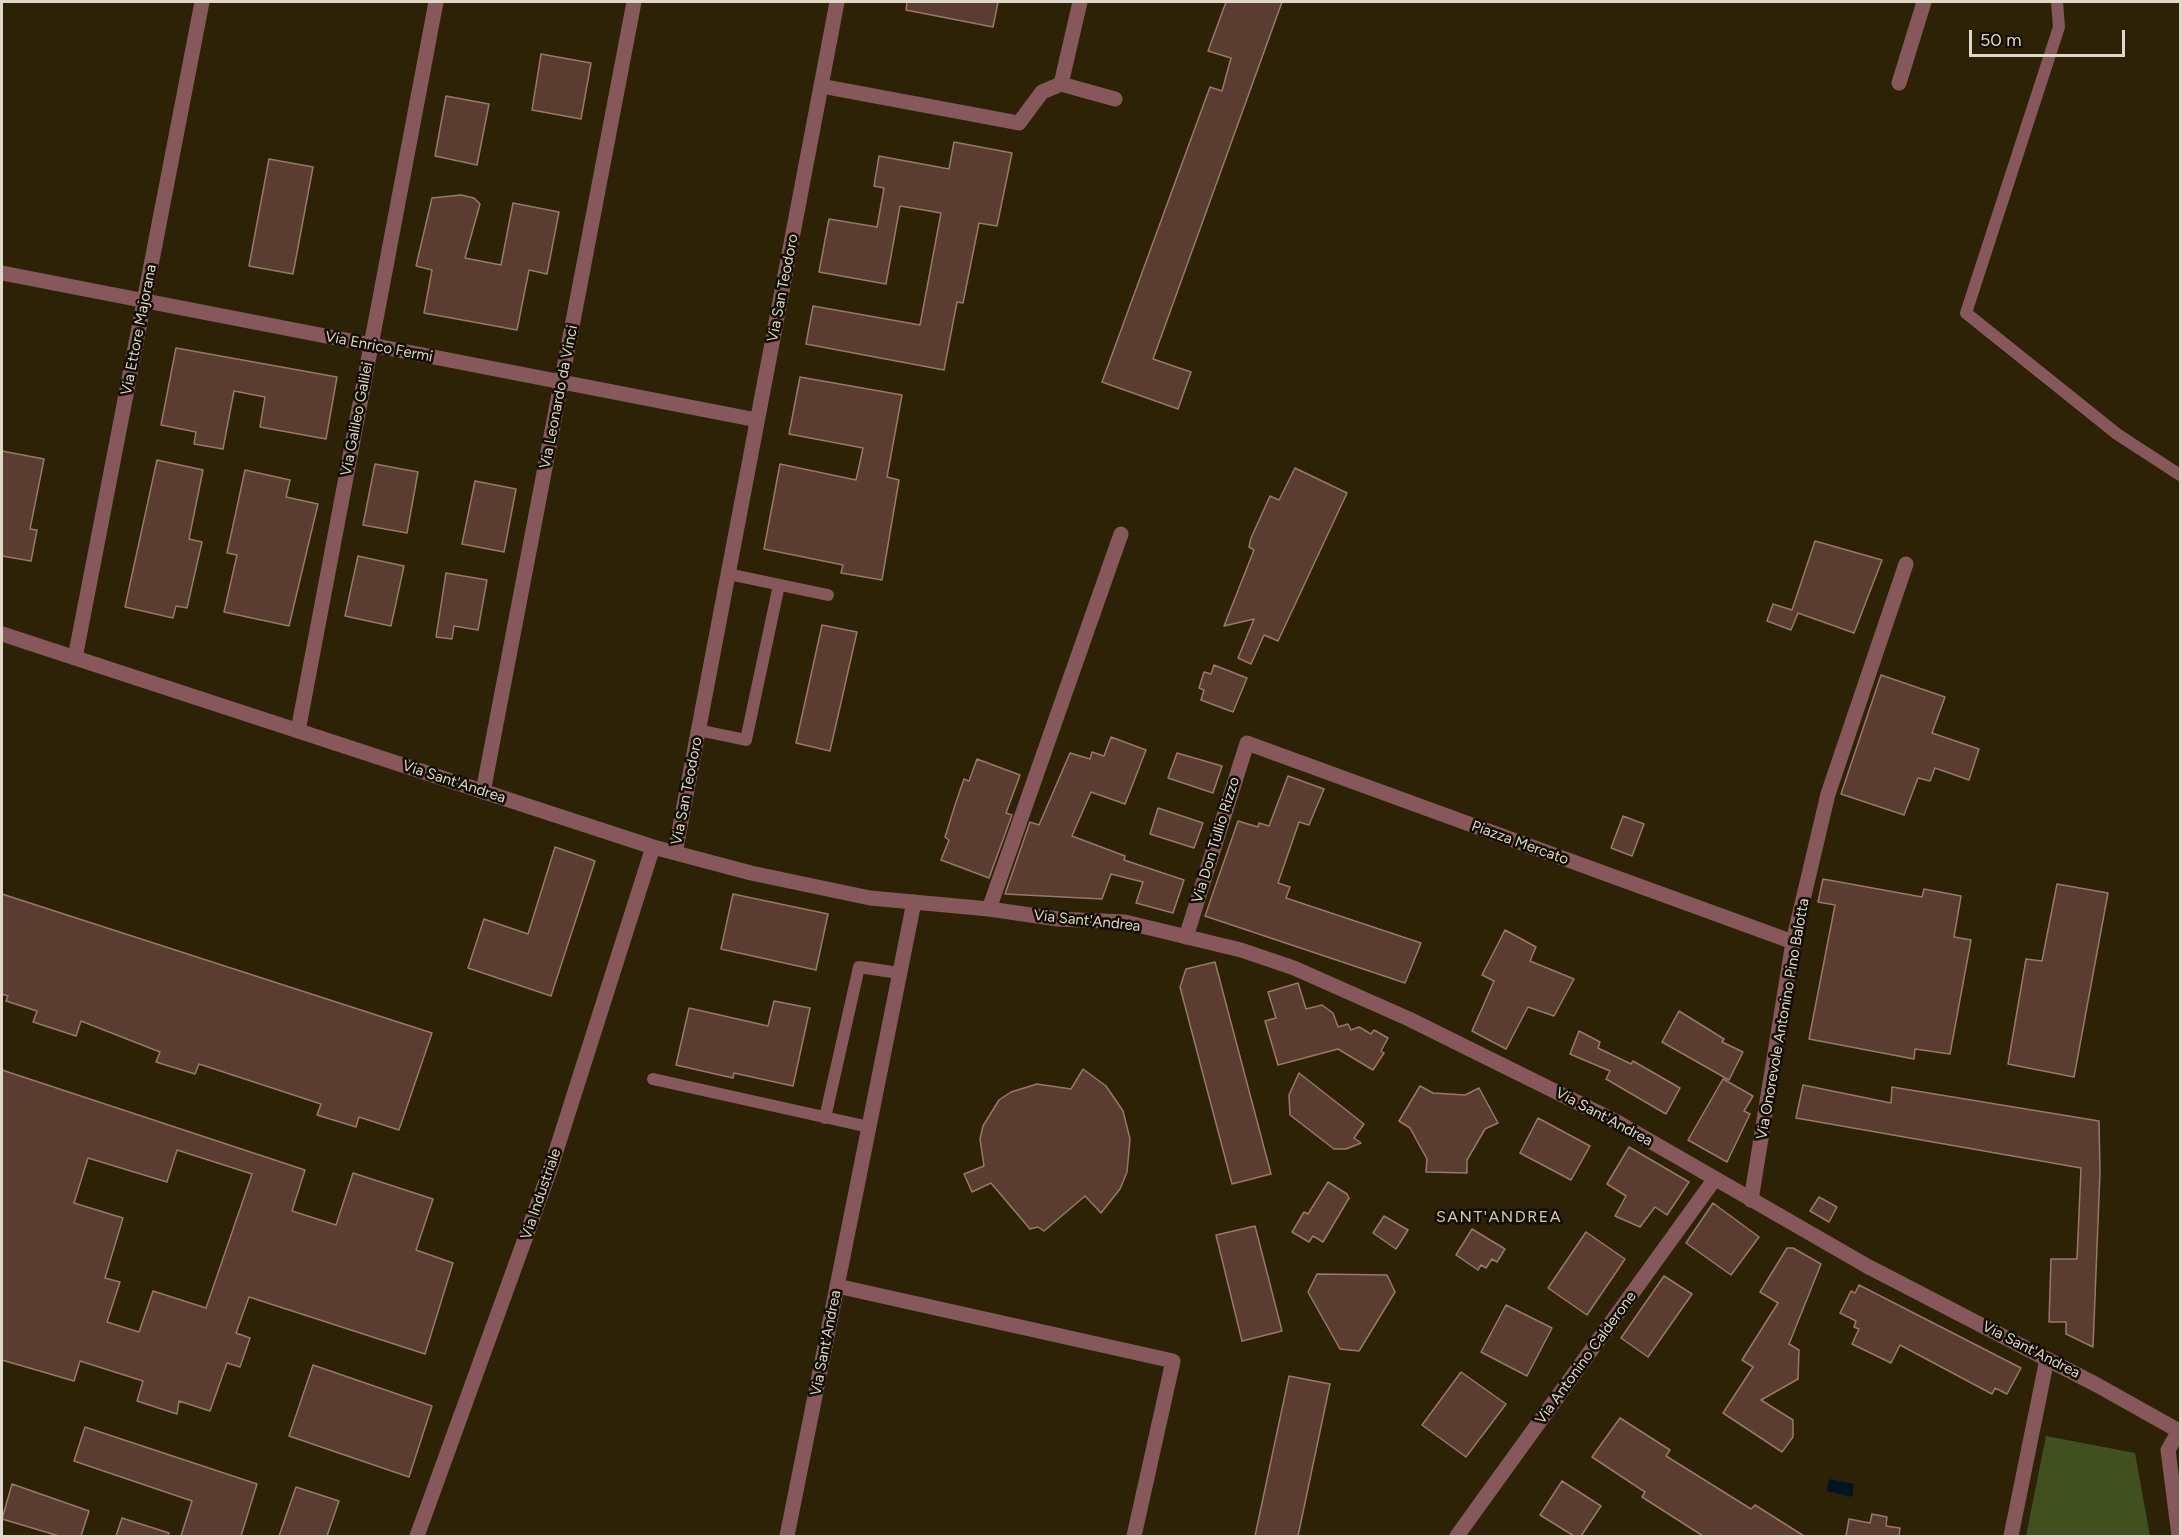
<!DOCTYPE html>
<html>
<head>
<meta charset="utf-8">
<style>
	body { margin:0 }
	#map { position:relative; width:2182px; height:1538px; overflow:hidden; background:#2d2206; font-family:Figtree,sans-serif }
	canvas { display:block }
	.frame { position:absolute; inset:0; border:3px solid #dfd8c8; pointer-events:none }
	.scale { position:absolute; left:1969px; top:30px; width:156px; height:27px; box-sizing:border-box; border:3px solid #dfd8c8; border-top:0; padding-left:8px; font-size:18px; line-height:21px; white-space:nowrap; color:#dfd8c8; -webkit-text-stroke:4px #110d03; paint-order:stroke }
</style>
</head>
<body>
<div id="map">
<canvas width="2182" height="1538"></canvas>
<div class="frame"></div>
<div class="scale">50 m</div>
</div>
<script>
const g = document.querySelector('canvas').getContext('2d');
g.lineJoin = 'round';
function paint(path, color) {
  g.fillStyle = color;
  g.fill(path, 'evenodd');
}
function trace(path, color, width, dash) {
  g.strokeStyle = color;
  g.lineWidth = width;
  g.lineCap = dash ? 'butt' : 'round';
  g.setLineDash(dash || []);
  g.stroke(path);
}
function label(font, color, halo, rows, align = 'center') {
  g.font = font + ' Figtree,sans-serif';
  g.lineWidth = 5;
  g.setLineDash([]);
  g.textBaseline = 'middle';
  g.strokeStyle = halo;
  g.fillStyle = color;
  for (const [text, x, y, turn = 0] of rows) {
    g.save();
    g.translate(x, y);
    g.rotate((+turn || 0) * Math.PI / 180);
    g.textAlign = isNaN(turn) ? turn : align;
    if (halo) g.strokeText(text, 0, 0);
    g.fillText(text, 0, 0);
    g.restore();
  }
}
const green = new Path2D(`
	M2046 1436 2135 1453 2150 1536H2026Z`);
const water = new Path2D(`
	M1829 1479 1854 1484 1852 1497 1827 1491Z`);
const building = new Path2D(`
	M907 2H998L993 27 906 10Z
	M1226 2H1282L1153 359 1191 372 1178 409 1102 382 1210 87 1222 91 1231 58 1208 51Z
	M541 54 591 63 581 119 532 110Z
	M446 96 489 104 477 165 435 156Z
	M954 142 1012 153 997 226 979 223 963 303 957 302 944 370 806 344 813 306 920 325 941 213 900 206 886 284 819 272 829 219 877 227 884 188 874 186 879 156 949 169Z
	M269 159 313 167 293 274 249 266Z
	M461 195 474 198 480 204 465 258 501 265 513 203 559 212 547 274 529 270 517 330 424 313 432 270 416 266 432 198Z
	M176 348 337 377 326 439 260 427 265 397 234 391 223 449 194 444 196 432 161 425Z
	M800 377 902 395 887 477 899 480 882 580 841 573 843 565 764 549 780 464 856 480 863 448 789 434Z
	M2 451 44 459 30 529 37 530 31 561 2 556Z
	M157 460 203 470 189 539 202 542 187 608 176 606 173 618 125 607Z
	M375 464 418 472 407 533 363 525Z
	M1295 468 1347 493 1278 641 1264 635 1251 664 1238 658 1254 619 1224 626 1254 550 1249 547 1251 538 1270 496 1279 500Z
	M245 470 290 480 286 497 318 504 289 626 224 612 237 555 227 553Z
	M475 481 516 489 504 552 462 544Z
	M1815 541 1882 560 1854 633 1798 613 1791 630 1767 621 1773 604 1792 610Z
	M358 556 404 566 391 626 345 616Z
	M446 573 487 580 478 630 454 626 452 639 436 637Z
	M822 625 857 632 830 751 796 743Z
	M1214 665 1247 678 1233 712 1201 700 1204 690 1199 688 1204 672 1211 674Z
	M1881 675 1945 697 1932 733 1979 749 1969 780 1935 768 1930 781 1918 778 1904 815 1841 794Z
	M1111 737 1146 750 1125 804 1091 792 1072 836 1125 856 1124 860 1184 880 1173 913 1136 903 1143 882 1111 874 1102 899 1005 894 1030 822 1039 825 1070 753 1090 759 1092 752 1104 756Z
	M1177 753 1222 766 1213 793 1168 778Z
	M977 759 1020 775 1006 813 1012 815 989 878 941 860 949 840 945 837 956 802 964 779 969 781Z
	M1288 776 1324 789 1309 825 1299 822 1278 883 1290 887 1286 898 1421 943 1405 983 1205 916 1238 821 1258 827 1259 823 1269 826Z
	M1158 808 1203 823 1194 848 1150 834Z
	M1623 816 1644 824 1632 856 1611 848Z
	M555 847 595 861 551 996 468 968 484 919 528 934Z
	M1823 879 1922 897 1924 889 1961 896 1954 937 1971 940 1950 1054 1915 1049 1914 1059 1809 1039 1835 905 1818 902Z
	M2057 884 2108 893 2074 1077 2008 1064 2026 959 2042 961Z
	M2 894 432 1033 399 1130 359 1117 356 1127 317 1115 321 1104 199 1064 195 1074 156 1062 160 1052 81 1021 76 1036 33 1022 37 1011 6 1001 8 996 2 994Z
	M733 894 828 914 816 970 721 949Z
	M1505 930 1536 947 1530 961 1574 979 1554 1016 1528 1007 1506 1049 1472 1031 1494 981 1482 975Z
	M1215 962 1271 1174 1232 1184 1180 987 1186 969Z
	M1298 983 1306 1009 1322 1005 1333 1013 1338 1027 1348 1024 1351 1030 1359 1027 1371 1034 1374 1030 1388 1038 1381 1051 1384 1053 1373 1070 1338 1049 1278 1065 1265 1021 1276 1018 1268 992Z
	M774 1001 810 1008 793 1086 734 1073 733 1078 676 1065 689 1008 768 1026Z
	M1679 1011 1724 1039 1722 1042 1743 1052 1729 1080 1662 1042Z
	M1579 1031 1600 1042 1598 1048 1631 1064 1633 1061 1680 1088 1666 1114 1606 1079 1610 1071 1570 1054Z
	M1083 1069 1106 1086 1123 1111 1130 1139 1127 1172 1120 1189 1101 1213 1085 1196 1044 1231 1038 1227 1030 1229 991 1183 972 1192 964 1174 984 1166 980 1139 983 1126 999 1100 1011 1092 1037 1084 1071 1089Z
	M2 1070 305 1170 292 1211 336 1225 353 1173 433 1199 416 1250 453 1263 425 1354 249 1297 236 1333 250 1338 240 1367 227 1363 210 1411 179 1401 177 1414 137 1401 143 1381 80 1361 74 1381 2 1360ZM177 1150 252 1174 206 1308 153 1291 139 1332 107 1322 120 1282 105 1278 123 1218 74 1203 88 1158 167 1182Z
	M1299 1073 1364 1124 1354 1138 1361 1143 1346 1149H1334L1290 1115 1289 1095Z
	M1723 1079 1753 1096 1744 1111 1750 1114 1727 1162 1688 1140Z
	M1803 1085 1891 1103 1892 1087 2099 1121 2100 1172 2093 1347 2066 1334V1322H2049L2051 1259H2077L2081 1168 1796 1118Z
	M1420 1086 1433 1093 1465 1095 1479 1088 1498 1123 1485 1129 1467 1160V1173L1426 1172 1427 1159 1410 1128 1399 1121Z
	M1538 1118 1590 1146 1571 1180 1520 1153Z
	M1629 1147 1689 1182 1667 1215 1655 1207 1640 1227 1615 1216 1626 1196 1607 1184Z
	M1328 1182 1347 1194 1349 1198 1323 1242 1313 1236 1309 1242 1292 1232 1304 1212 1308 1214Z
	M1819 1197 1837 1207 1829 1222 1810 1211Z
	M1713 1203 1759 1237 1731 1275 1686 1243Z
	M1384 1216 1408 1230 1396 1249 1373 1233Z
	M1255 1226 1282 1331 1242 1341 1216 1235Z
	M1472 1229 1505 1249 1497 1262 1492 1259 1486 1268 1481 1265 1478 1270 1456 1255Z
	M1586 1232 1625 1259 1587 1315 1548 1288Z
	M1787 1248H1793L1821 1264 1789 1344 1799 1350 1798 1379 1761 1400 1793 1420V1437L1782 1452 1723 1413 1753 1367 1742 1360 1778 1303 1760 1292Z
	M1317 1274 1387 1275 1395 1292 1359 1351 1340 1349 1308 1292Z
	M1664 1276 1692 1294 1648 1357 1621 1338Z
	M1859 1285 2021 1368 2007 1394 1995 1388 1992 1394 1900 1345 1891 1363 1852 1344 1859 1329 1854 1327 1856 1321 1840 1313 1851 1291 1855 1293Z
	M1506 1305 1552 1328 1527 1376 1481 1352Z
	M313 1365 432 1406 409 1477 289 1436Z
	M1461 1372 1506 1404 1466 1457 1422 1425Z
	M1289 1376 1330 1384 1298 1536H1255Z
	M1620 1418 1670 1450 1666 1456 1751 1509 1755 1505 1804 1536H1703L1642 1497 1645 1492 1592 1457Z
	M85 1427 257 1484 241 1536H181L192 1501 74 1461Z
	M1562 1481 1601 1506 1581 1536H1574L1540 1515Z
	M12 1484 89 1511 81 1536H59L2 1519Z
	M296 1487 339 1501 327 1536H279Z
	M1872 1514 1887 1517 1886 1526 1900 1528 1899 1536H1846L1849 1519 1870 1523Z
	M122 1518 169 1533 168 1536H116Z`);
const service = new Path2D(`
	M2057 2 2059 27 1966 313 2117 434 2180 475
	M728 574 828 595
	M698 730 746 740 779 585
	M653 1079 869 1127
	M825 1118 859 967 899 973`);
const minor = new Path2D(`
	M1899 83 1924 2
	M1061 84 1080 2
	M821 86 1019 123 1042 92 1061 84 1115 99
	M2 273 757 420
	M75 658 202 2
	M298 731 436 2
	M483 792 634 2
	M989 909 1121 534
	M1186 937 1247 743 1793 942
	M1751 1200 1793 942 1828 794 1906 564
	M837 1286 1173 1361 1134 1536
	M787 1536 914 902
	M1457 1536 1714 1180
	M2011 1536 2047 1359`);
const tertiary = new Path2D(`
	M2 634 653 847 751 873 870 898 989 909 1058 919 1125 922 1241 950 1294 968 1409 1019 1617 1122 1867 1266 2097 1385 2179 1431 2168 1450 2179 1536
	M675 853 837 2
	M417 1536 550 1170 653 847`);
const streetNames = [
	["Via San Teodoro",783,288,-79],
	["Via Ettore Majorana",139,330,-79],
	["Via Enrico Fermi",379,347,11],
	["Via Leonardo da Vinci",559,397,-79],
	["Via Galileo Galilei",357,419,-79],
	["Via Sant'Andrea",454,782,18],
	["Via San Teodoro",687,791,-79],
	["Via Don Tullio Rizzo",1216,840,-73],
	["Piazza Mercato",1520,843,20],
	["Via Sant'Andrea",1087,921,6],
	["Via Onorevole Antonino Pino Balotta",1783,1019,-80],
	["Via Sant'Andrea",1604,1117,28],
	["Via Industriale",541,1194,-71],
	["Via Sant'Andrea",826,1343,-79],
	["Via Sant'Andrea",2031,1350,27],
	["Via Antonino Calderone",1586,1358,-54]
];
const neighbourhoodNames = [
	["SANT'ANDREA",1499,1217]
];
paint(green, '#40501f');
paint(water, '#001424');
paint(building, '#5a3c31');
trace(building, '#99786b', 1.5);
trace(service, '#86575b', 12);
trace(minor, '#86575b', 15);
trace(tertiary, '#86575b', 15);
label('15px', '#dfd8c8', '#110d03', streetNames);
g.letterSpacing = '1.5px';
label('16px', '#d7caa9', '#110d03', neighbourhoodNames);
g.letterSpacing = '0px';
</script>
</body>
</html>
